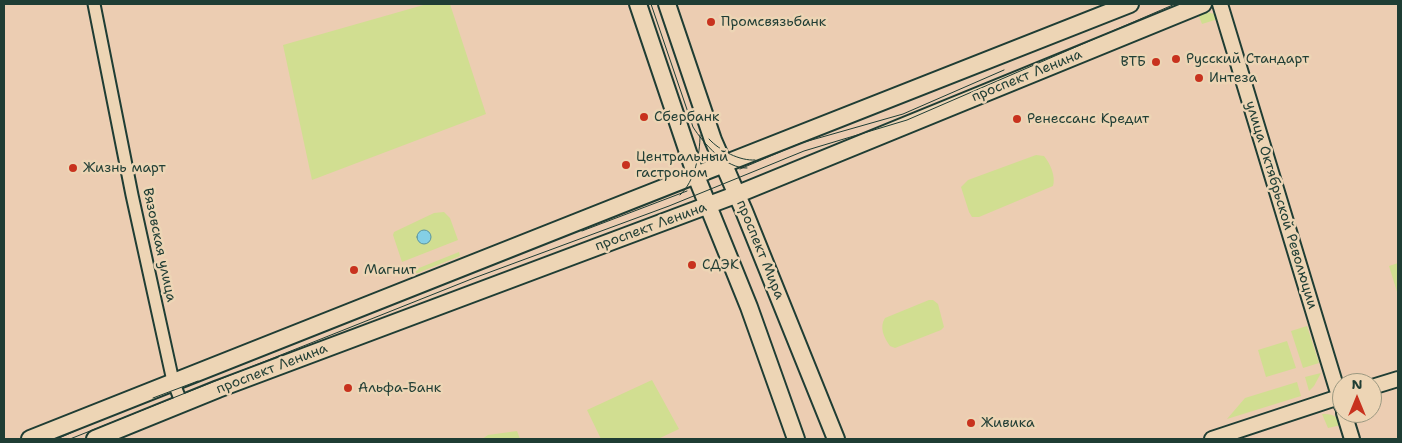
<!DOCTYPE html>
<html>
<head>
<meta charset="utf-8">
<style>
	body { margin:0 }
	#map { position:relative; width:1402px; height:443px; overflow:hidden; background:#eccdb2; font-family:"Shantell Sans",sans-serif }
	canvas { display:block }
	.frame { position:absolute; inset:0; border:5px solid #1f3d34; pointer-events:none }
	.north { position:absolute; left:1332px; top:373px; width:50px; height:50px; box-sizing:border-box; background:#edd5b5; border:1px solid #9b9881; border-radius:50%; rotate:0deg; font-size:14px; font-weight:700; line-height:20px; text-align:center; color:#1f3d34 }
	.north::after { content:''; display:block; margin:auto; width:18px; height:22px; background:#c8321e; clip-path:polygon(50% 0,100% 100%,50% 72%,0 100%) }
</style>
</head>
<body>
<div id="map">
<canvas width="1402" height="443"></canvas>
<div class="frame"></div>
<div class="north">N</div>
</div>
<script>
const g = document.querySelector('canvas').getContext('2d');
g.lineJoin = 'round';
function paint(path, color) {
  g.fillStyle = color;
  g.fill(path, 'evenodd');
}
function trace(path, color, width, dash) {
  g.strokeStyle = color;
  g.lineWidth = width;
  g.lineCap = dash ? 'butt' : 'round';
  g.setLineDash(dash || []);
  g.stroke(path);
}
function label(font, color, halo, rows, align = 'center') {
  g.font = font + ' "Shantell Sans",sans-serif';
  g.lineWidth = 5;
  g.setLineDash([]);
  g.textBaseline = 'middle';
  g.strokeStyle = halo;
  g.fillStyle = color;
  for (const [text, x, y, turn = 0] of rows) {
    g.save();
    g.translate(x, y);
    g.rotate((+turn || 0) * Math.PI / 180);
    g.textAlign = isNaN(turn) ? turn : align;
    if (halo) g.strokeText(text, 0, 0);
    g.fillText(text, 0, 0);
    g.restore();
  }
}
const green = new Path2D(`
	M427 4H450L486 114 312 180 283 45Z
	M1204 11 1214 14 1218 19 1202 24 1198 14Z
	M1036 155 1044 156C1050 163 1056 176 1053 186L979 217H972L969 212 961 187 968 180Z
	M444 212 450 218 458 240 402 262 393 235 394 232 434 213Z
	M459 252 460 256 410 276 409 272Z
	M1398 263V295L1389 266Z
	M929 300H933L938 304 944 327 941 330 895 348 890 346C884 338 879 327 885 318Z
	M1307 326 1319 363 1303 368 1291 331Z
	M1287 341 1296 368 1266 377 1258 350Z
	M1321 373 1314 386 1309 391 1305 377Z
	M652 380 679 429 658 439H601L587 410Z
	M1297 382 1301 396 1227 419 1245 398Z
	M1322 414C1331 414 1338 415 1341 425L1328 428Z
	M517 431 520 439H482L488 435Z`);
const water = new Path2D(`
	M417 237a7 7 0 1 1 14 0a7 7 0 1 1-14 0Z`);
const minor = new Path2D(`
	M94 4 132 195 173 381 182 404`);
const tertiary = new Path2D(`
	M1220 4 1342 406
	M1372 387 1398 379
	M1344 413 1352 439
	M1212 439 1342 396`);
const secondary = new Path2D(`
	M638 4 696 176 749 307 796 439
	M667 4 713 140 744 211 836 439
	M30 439C395 291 764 150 1130 4
	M95 439 218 389 738 194 1203 4`);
const tram = new Path2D(`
	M651 4 693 127C703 143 726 169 747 168
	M709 139C720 151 740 161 755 160
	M740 169 801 143 903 114 1004 70
	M680 195C695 181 700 154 700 135
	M582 231 687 191
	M153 398 198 381
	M57 439 75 431
	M70 439 474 278 669 206 804 151 907 120 1175 4`);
const markers = [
	[711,22,5,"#c8321e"],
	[1176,59,5,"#c8321e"],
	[1156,62,5,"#c8321e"],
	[1199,78,5,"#c8321e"],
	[644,117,5,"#c8321e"],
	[1017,119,5,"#c8321e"],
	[626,165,5,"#c8321e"],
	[73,168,5,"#c8321e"],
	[692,265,5,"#c8321e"],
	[354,270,5,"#c8321e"],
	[348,388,5,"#c8321e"],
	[971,423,5,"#c8321e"]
];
const poiNames = [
	["Промсвязьбанк",721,22],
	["Русский Стандарт",1186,59],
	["ВТБ",1146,62,"right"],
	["Интеза",1209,78],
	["Сбербанк",654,117],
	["Ренессанс Кредит",1027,119],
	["Центральный",636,157],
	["гастроном",636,173],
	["Жизнь март",83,168],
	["СДЭК",702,265],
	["Магнит",364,270],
	["Альфа-Банк",358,388],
	["Живика",981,423]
];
const streetNames = [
	["проспект Ленина",1027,76,-22],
	["улица Октябрьской Революции",1281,205,73],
	["проспект Ленина",651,227,-20],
	["Вязовская улица",159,245,78],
	["проспект Мира",760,250,68],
	["проспект Ленина",272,369,-21]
];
paint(green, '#d1de91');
paint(water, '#84cfe5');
trace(water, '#5c959e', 1);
trace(minor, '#1f3d34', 15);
trace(tertiary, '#1f3d34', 18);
trace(secondary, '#1f3d34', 20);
trace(minor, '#edd5b5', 11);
trace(tertiary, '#edd5b5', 14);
trace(secondary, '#edd5b5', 16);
trace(tram, '#1f3d34', 1);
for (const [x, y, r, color] of markers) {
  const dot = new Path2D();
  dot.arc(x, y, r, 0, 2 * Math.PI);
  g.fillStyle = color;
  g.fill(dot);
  trace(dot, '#edd5b5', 2);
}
label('14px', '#1f3d34', '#edd5b5', poiNames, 'left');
label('14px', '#1f3d34', '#edd5b5', streetNames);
</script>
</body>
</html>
